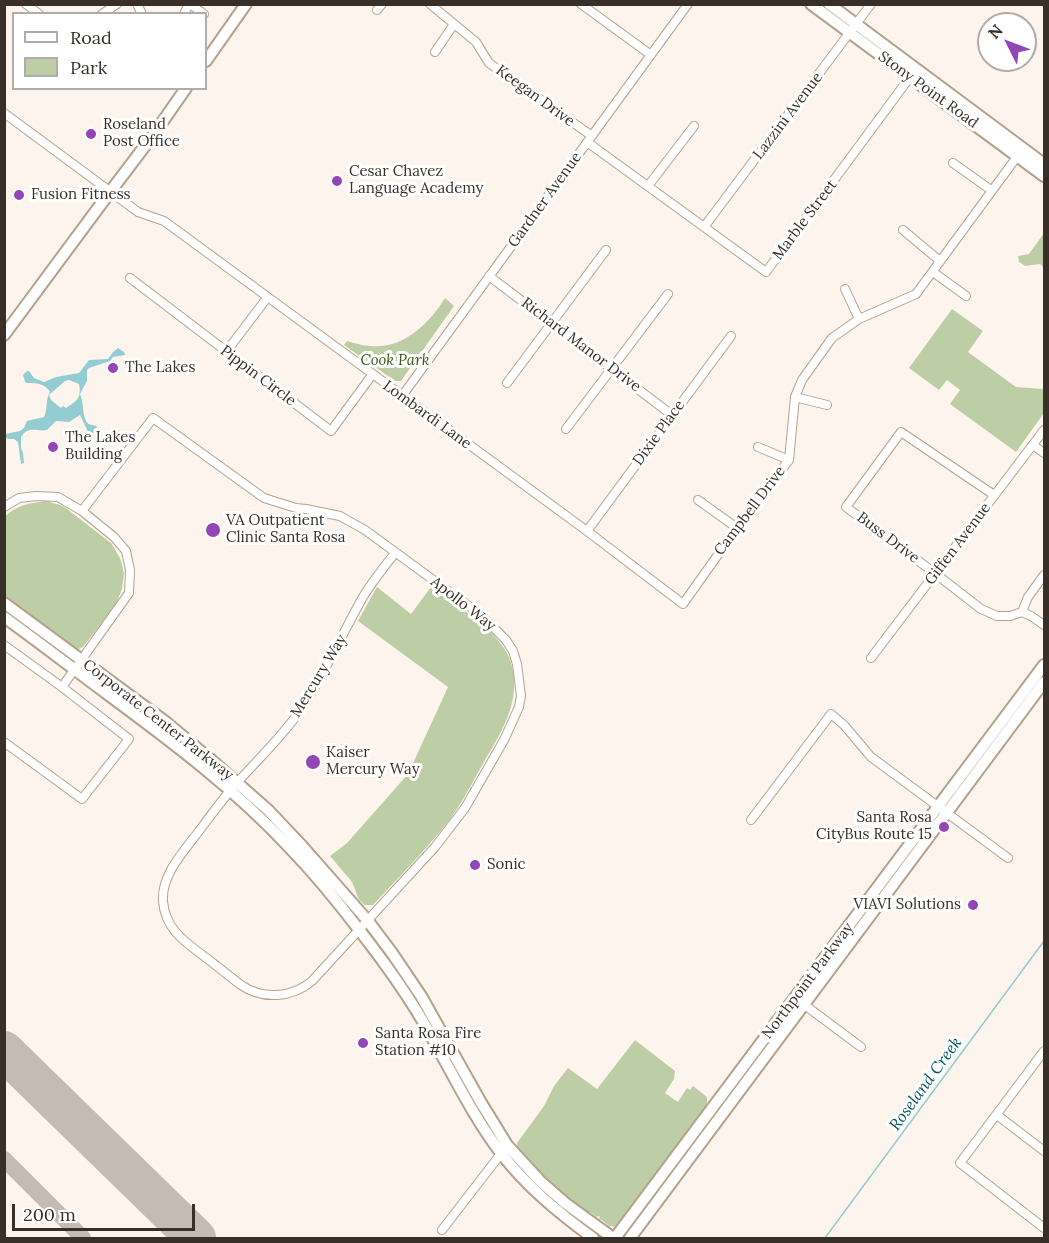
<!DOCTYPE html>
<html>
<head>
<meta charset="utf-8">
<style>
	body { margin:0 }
	#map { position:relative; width:1049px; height:1243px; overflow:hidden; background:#fdf5ed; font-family:Lora,serif }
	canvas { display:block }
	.frame { position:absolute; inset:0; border:6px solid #383028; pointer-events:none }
	.legend { position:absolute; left:12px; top:12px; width:195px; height:78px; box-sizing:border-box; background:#fff; border:2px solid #afaca9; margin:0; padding:8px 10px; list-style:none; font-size:18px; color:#383028 }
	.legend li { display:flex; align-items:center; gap:12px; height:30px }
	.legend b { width:30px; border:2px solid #afaca9 }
	.north { position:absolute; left:977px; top:12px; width:60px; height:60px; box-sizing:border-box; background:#fff; border:2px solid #afaca9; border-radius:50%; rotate:312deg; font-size:16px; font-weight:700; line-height:24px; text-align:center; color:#383028 }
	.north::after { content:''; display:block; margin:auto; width:21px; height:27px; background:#9346b6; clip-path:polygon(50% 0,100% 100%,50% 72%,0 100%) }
	.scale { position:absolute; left:12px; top:1204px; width:183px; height:27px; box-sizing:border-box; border:3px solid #383028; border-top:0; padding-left:8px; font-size:18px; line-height:21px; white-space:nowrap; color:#383028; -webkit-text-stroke:4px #fff; paint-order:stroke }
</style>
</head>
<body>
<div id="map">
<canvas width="1049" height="1243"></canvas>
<div class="frame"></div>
<ul class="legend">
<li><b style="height:8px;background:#fff"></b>Road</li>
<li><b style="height:16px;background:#bdcea6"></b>Park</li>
</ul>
<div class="north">N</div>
<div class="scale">200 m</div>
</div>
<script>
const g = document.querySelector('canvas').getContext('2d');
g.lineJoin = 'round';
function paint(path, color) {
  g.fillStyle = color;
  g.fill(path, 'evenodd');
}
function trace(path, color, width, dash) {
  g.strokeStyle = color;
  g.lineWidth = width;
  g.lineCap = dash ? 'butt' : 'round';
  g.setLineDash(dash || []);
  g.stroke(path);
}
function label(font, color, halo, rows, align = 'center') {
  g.font = font + ' Lora,serif';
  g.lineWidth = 6;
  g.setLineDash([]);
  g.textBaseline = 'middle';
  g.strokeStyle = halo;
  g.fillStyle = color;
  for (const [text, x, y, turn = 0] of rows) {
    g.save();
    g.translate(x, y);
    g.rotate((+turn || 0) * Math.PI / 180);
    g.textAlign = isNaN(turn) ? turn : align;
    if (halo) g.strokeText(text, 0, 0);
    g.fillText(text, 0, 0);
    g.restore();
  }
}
const green = new Path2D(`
	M1044 233V268L1040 264 1025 266 1019 262 1018 256 1029 254Z
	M445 298 454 306 401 381H395L344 345 347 341C355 343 363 346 371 346 403 349 429 324 445 298Z
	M952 309 983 331 968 352 1016 387 1044 389V413L1016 452 950 404 960 390 947 380 939 390 909 368Z
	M46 501 63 506 111 543 120 558 124 573 122 589 116 604 83 647 76 650 16 606 5 595 4 517C17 505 29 503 46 501Z
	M377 587 411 614 431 587C456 606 496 628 509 657 524 695 504 728 485 760 473 781 462 804 447 823 424 852 398 878 373 905H365L359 900 352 882 330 856 347 843 408 774 448 687 358 621Z
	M635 1040 675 1071 674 1079 665 1093 678 1102 687 1088 690 1090 693 1086 707 1097V1107L618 1226 614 1228 613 1226H609L602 1220 599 1219 600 1217 598 1216 597 1217 590 1212 588 1215C563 1195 540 1175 519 1152L518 1149 517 1143 544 1106 554 1086 568 1068 597 1089Z`);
const water = new Path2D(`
	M118 348 124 352 125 355 113 357 110 361 89 368 87 370V381L80 394C85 406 81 414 88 424L97 426 96 431 92 434H89L80 415 69 422 56 421 47 430C36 432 29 425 21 437V448L23 453 24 463 21 464 18 442 14 439H8L5 437V434L20 431 24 428 27 421 44 417C48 409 45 400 50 392 45 383 36 383 27 383L25 382 23 375 27 371H29L34 378 44 382 56 377 79 373 89 360 108 359 113 352ZM69 380 79 384C82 399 76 401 66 408L63 406 61 408 51 400 49 395 65 381Z`);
const stream = new Path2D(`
	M825 1238 1044 941`);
const taxiway = new Path2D(`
	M4 1159 83 1238`);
const runway = new Path2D(`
	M4 1051 196 1238`);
const street = new Path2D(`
	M26 4 39 14
	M137 4 142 14
	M190 4 204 14
	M430 4 476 42 489 63 592 136
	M581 4 651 55
	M377 10 382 4
	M102 14 117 4
	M184 14 189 4
	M435 52 454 24
	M4 113 138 212 164 221 587 531 683 604 737 528 789 460 795 397 802 380 832 338 859 319 916 294 1019 154
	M587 142 766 272 910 77
	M953 163 991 190
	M648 186 694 126
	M704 227 871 4
	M903 230 940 261
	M933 272 966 296
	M489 276 672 415
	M130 278 331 431 372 375
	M845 289 859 319
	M226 352 267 298
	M507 383 606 250
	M402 396 688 4
	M795 397 827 405
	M566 429 668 294
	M1033 445 1044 453
	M758 447 789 460
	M994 495 901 432 846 507 936 574 981 609 997 616H1010L1022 612 1031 616 1044 625
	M698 500 737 528
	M4 507 19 498 36 496 58 497 82 511 114 537 126 551 130 570 129 593 62 687
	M82 511 153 418 264 498 296 508 306 509 340 516 365 530 481 615 506 640 513 651 517 664 521 696 519 707 504 740 465 808 435 847 312 981C292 998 263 1000 241 985 229 976 217 966 205 957 185 942 165 929 163 901 161 872 189 846 205 823 215 810 225 796 236 784 258 759 283 736 302 708 325 673 342 634 363 597 372 582 384 567 395 553
	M587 531 731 336
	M1022 612 1028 597 1044 575
	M4 645 62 687 129 739 82 799 4 742
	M871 658 1044 430
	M751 820 831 714 844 725 871 757 1008 858
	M802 1003 861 1047
	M1044 1051 960 1163 1044 1228
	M997 1115 1044 1151
	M442 1230 503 1151`);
const secondary = new Path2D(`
	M811 4 1044 176
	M829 4 1044 164
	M206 61 246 4
	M4 335 110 192 154 134 186 88
	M4 603 167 723 210 759 268 810 302 846 368 921 392 953 421 996 480 1101 507 1145 540 1181 565 1203 613 1238
	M4 617C39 642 72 668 106 693 171 741 235 789 290 848 315 874 338 902 360 931 385 963 409 996 429 1032 452 1072 472 1115 501 1153 527 1187 559 1213 593 1238
	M615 1238 1044 665
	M630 1238 1044 682`);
const markers = [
	[91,134,6,"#9346b6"],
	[337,181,6,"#9346b6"],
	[19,195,6,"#9346b6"],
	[113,368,6,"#9346b6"],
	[53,447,6,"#9346b6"],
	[213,530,8,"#9346b6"],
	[313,762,8,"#9346b6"],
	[944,827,6,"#9346b6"],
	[475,865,6,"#9346b6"],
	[973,905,6,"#9346b6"],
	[363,1043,6,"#9346b6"]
];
const streetNames = [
	["Stony Point Road",928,90,36],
	["Keegan Drive",535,96,36],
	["Lazzini Avenue",788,116,-53],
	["Gardner Avenue",545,200,-54],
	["Marble Street",805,220,-53],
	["Richard Manor Drive",581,345,37],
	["Pippin Circle",258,376,37],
	["Lombardi Lane",427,415,36],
	["Dixie Place",659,433,-54],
	["Campbell Drive",750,511,-53],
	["Buss Drive",888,538,37],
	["Giffen Avenue",958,544,-53],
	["Apollo Way",463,604,38],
	["Mercury Way",319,676,-59],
	["Corporate Center Parkway",158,720,38],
	["Northpoint Parkway",808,981,-53]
];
const poiNames = [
	["Roseland",103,125],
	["Post Office",103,142],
	["Cesar Chavez",349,172],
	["Language Academy",349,189],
	["Fusion Fitness",31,195],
	["The Lakes",125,368],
	["The Lakes",65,438],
	["Building",65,455],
	["VA Outpatient",226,521],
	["Clinic Santa Rosa",226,538],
	["Kaiser",326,753],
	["Mercury Way",326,770],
	["Santa Rosa",932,818,"right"],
	["CityBus Route 15",932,835,"right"],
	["Sonic",487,865],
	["VIAVI Solutions",961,905,"right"],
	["Santa Rosa Fire",375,1034],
	["Station #10",375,1051]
];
const parkNames = [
	["Cook Park",395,361]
];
const waterNames = [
	["Roseland Creek",926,1084,-54]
];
paint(green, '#bdcea6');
paint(water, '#94cdd1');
trace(stream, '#94cdd1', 1.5);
trace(taxiway, '#c4bcb4', 16);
trace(runway, '#c4bcb4', 40);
trace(street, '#b4a28d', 10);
trace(secondary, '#b4a28d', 14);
trace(street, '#fff', 8);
trace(secondary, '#fff', 10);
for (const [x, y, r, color] of markers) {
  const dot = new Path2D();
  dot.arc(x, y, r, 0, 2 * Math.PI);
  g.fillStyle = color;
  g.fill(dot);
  trace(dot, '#fff', 2);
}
label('15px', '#383028', '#fff', streetNames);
label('15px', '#383028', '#fff', poiNames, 'left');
label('italic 15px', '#42561a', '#fff', parkNames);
label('italic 16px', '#00565b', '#fff', waterNames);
</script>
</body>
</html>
